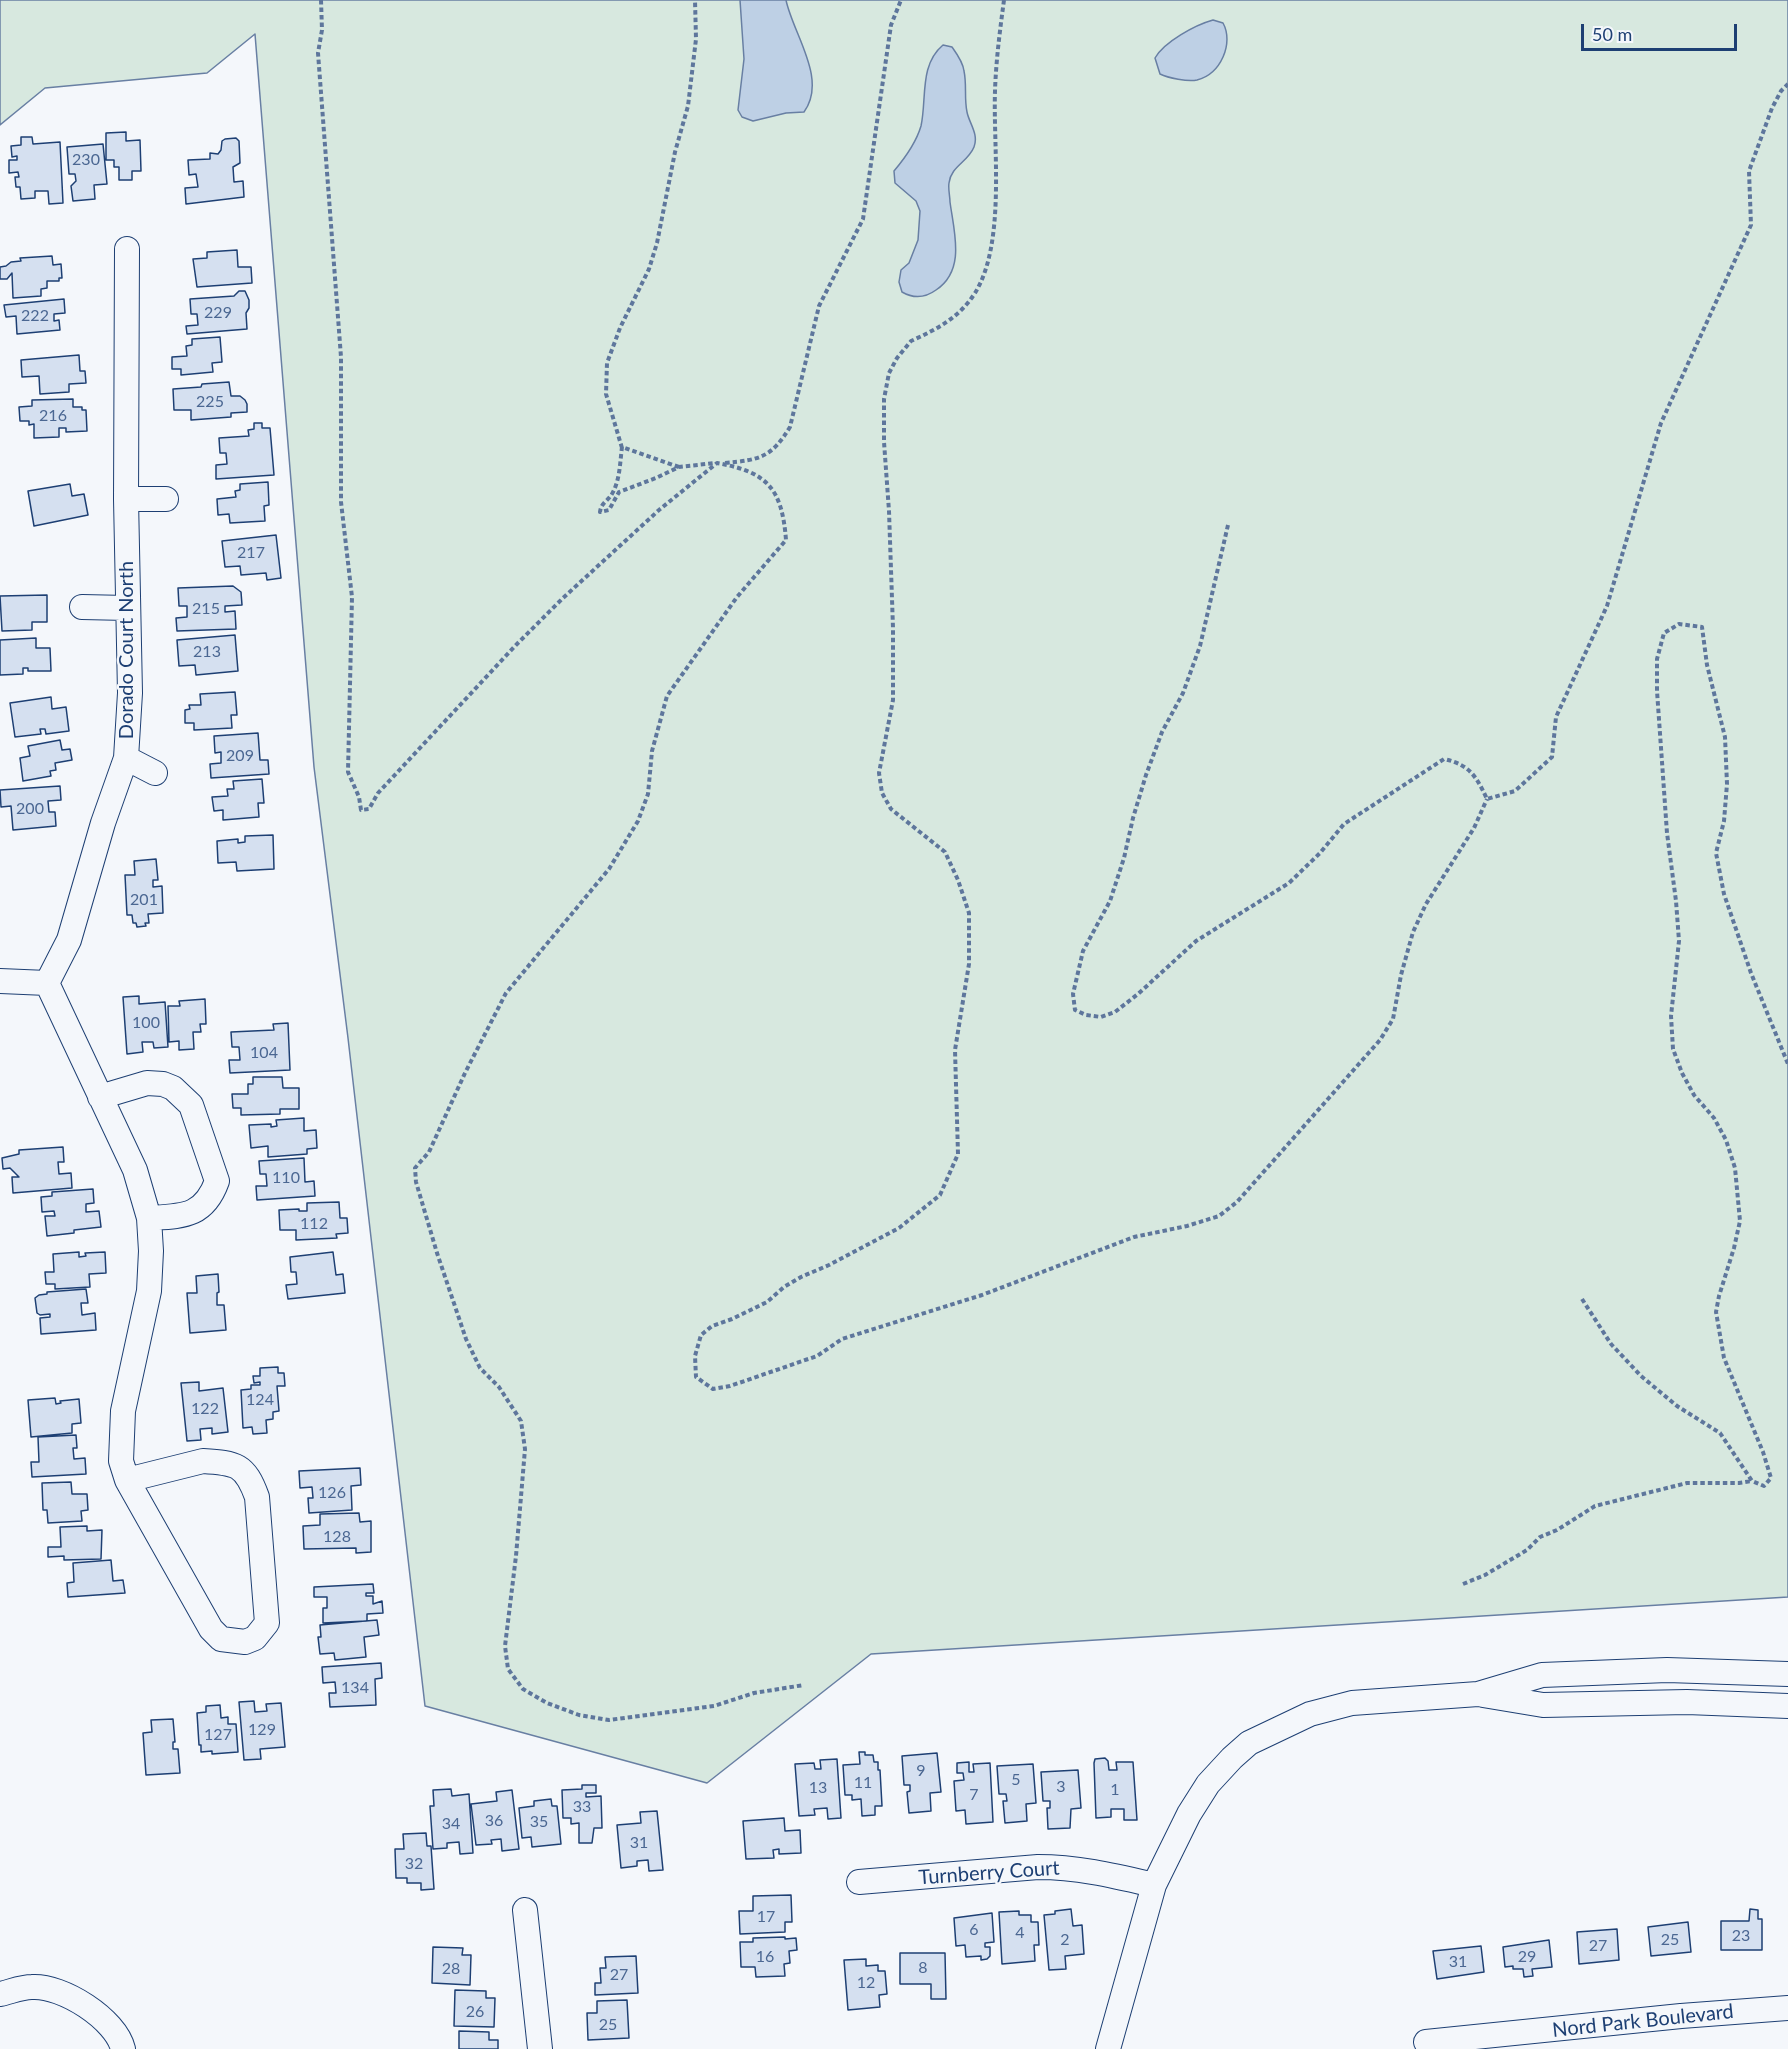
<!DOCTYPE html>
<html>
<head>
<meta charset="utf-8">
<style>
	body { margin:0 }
	#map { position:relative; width:1788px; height:2049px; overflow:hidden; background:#f4f7fb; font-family:Lato,sans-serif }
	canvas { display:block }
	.scale { position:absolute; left:1581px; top:24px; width:156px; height:27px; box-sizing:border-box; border:3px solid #1d3f73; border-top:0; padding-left:8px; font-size:18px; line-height:21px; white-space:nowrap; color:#1d3f73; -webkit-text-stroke:4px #f4f7fb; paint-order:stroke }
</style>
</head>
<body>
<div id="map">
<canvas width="1788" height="2049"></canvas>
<div class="scale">50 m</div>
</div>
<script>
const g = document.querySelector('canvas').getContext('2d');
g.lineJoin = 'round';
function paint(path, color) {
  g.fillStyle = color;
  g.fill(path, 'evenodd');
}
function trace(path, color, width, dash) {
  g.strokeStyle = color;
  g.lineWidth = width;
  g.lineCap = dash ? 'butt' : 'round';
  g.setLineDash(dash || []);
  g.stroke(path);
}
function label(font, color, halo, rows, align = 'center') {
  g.font = font + ' Lato,sans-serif';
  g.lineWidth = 4.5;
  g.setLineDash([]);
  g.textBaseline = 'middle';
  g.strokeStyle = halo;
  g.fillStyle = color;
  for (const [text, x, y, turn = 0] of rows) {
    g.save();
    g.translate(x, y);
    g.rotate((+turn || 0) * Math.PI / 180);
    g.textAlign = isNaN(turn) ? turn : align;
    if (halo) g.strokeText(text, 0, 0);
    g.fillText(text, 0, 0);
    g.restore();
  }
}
const green = new Path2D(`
	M0 0H1788V1597L871 1654 707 1783 425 1706 348 1038 314 767 255 34 207 73 45 88 0 125Z`);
const water = new Path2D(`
	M740 0H786C793 34 828 79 804 112L786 113 753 121 742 117 738 110 744 59Z
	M1213 20 1223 23C1234 43 1221 74 1197 80 1188 82 1168 78 1160 74L1155 58C1164 42 1195 25 1213 20Z
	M943 45 952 47C957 54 963 62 964 71 967 85 964 98 967 112 969 123 979 134 974 147 968 162 951 166 949 183 948 189 950 196 950 202 954 232 966 270 936 290 925 298 914 299 902 292L899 282 901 270 909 263 918 240 920 211 916 201 895 183 894 171C905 158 916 143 921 126 927 99 919 65 943 45Z`);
const building = new Path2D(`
	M126 132V141L140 140 141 171H132V180H119V167H114V160H106V133Z
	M21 137H32L33 144 60 142 63 203 49 204 48 191H35V198L21 199 20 187H16L15 177H19L18 172 9 173V160H17V156L12 157 11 146 21 145Z
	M236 138 239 141 240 163 233 167 234 182 243 181 244 197 186 204 185 188 198 187 196 174 189 175 188 160 210 159V153L218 154 221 150 222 141 225 139Z
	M103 144 107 184 94 185 95 199 73 201 71 186 76 181 75 174H69L67 147Z
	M237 250 238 267H251L252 283 197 287 193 259 207 258V252Z
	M52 256 53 265 61 264 62 278H59V281H47V288L41 289V296L13 298 12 273 7 279H0V267L6 266 11 262 21 261 20 258Z
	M239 291H245L249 300V308L246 313 247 329 187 334 186 326 198 325 197 314H191L190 299 234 296Z
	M64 299 65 313 54 314V321L59 320 60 330 17 334 16 316 6 317 4 305Z
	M220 337 222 362 212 363 213 372 181 375V369H172V357L187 356 186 346 192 345V339Z
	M79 355 80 371H85L86 383 69 384V392L40 394 39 376 22 377 21 360Z
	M229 382 231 396H240L245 400 247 404V412L231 413V417L191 420V410H174L173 389 201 387 202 384Z
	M73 399V407H82V410H86L87 431 66 432V428H59V437L34 438V424L29 425V421H20L19 407 32 406V400Z
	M254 423H262V428H270L274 475 216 479V465L227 464 226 453H220L219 438 249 436 248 430 254 429Z
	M268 482 269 505 264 506 265 521 230 523 229 514 218 515 217 499 236 497 235 491 240 490V484Z
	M70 484 72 496 84 494 88 515 34 526 28 491Z
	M276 535 281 578 267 580 266 573 241 575 240 566 225 567 222 541Z
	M233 586 241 592 242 605 225 606V612L235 611 236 629 177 631 176 618 187 617V606H179L178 588Z
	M47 595V622H32V630L2 631 0 596Z
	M235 635 238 671 196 675 195 665 179 666 177 640Z
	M36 638V648H50L51 671H28V668H23V674L0 675V640Z
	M235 692 237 715H231L232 728 194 730V723H185V710L190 709 189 705H201L200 694Z
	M51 697 52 709 66 707 69 731 46 734 45 729H40L41 734 15 737 10 703Z
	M258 733 260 760H268L269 774 211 778 210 764 221 763V752L215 753 214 736Z
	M60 740 62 750 70 749 72 760 55 763 56 770 50 771 51 776 23 781 20 758 30 756 28 746Z
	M262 779 264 803H258L259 817 223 820V810L214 811 212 797 228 796 227 789H234L233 781Z
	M60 786 61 800 48 801 49 812H55L56 826 13 830 11 806 1 807 0 790Z
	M273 835 274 869 237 871 236 862 218 863 217 841 238 839V843L245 842V836Z
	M156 859 158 880H153V887L162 886 163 913 148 914 149 923H145L146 926 137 927 136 923H133L132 915H127L125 875H135L134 861Z
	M139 996V1004L165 1002 168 1047 154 1048 153 1042H142L143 1052 127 1054 123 997Z
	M205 999 206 1024H200L201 1032H193L194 1049 179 1050V1041L169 1042 168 1006H180L179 1001Z
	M288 1023 290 1070 230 1073 229 1060H240L239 1047H232L231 1032 274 1030 273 1024Z
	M253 1077H282L283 1088H299V1109H280V1114L241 1115V1108H233L232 1094H248V1084H253Z
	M304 1118V1131L316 1130 317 1148 307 1149V1154L268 1157V1146L251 1148 249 1125 271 1124V1127L277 1126 276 1120Z
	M63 1147 64 1162H58L59 1174 71 1173 72 1188 13 1193 12 1177H19L10 1168 3 1169 2 1158 19 1154V1150Z
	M304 1158 305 1182 314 1181 315 1196 257 1200 256 1186H267L266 1174H260L259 1161Z
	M93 1189 94 1203 86 1204V1212L99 1211 101 1227 74 1230V1233L47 1236 45 1216H55L54 1211 42 1212 41 1197 52 1196V1192Z
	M339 1202 340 1218H347L348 1233 336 1234 337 1238 296 1240V1230H280L279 1210 299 1209V1211H307V1203Z
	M79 1252V1257L86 1256 85 1253 105 1252 106 1273 89 1274 90 1287 55 1289V1284H46L45 1272H54L53 1254Z
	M333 1252 336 1275 343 1274 345 1293 288 1299 286 1285 297 1284 296 1272H291L290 1257Z
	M218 1274 219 1292 217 1293V1305H224L226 1330 190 1333 187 1293H197L196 1276Z
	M86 1289 88 1303H81L82 1315 95 1313 96 1330 41 1334 40 1318 50 1317V1314L40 1315 37 1313 35 1298 39 1295 47 1294V1292Z
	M278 1367V1373H284L285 1386H277L279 1411 273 1412V1419L266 1420 267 1433 253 1434 252 1427 243 1428 241 1390 251 1389V1385H260V1382L254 1383 253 1376H260V1368Z
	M199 1382V1391L223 1388 228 1432 212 1434V1428L200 1429 201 1440 187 1441 181 1383Z
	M55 1398 56 1404 61 1403 60 1401 79 1399 81 1423 72 1424V1433L31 1437 28 1400Z
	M76 1435 77 1448H73L74 1459 85 1458 86 1474 32 1477 31 1462H39L38 1437Z
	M360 1468 361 1485 351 1486 352 1510 309 1513 308 1498H313L312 1487 300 1488 299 1471Z
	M71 1482 72 1494H87L88 1510 81 1511 82 1521 48 1523 47 1510H43L42 1483Z
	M359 1513 360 1522 371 1521V1552L356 1553V1548L304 1549 303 1526 320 1525V1514Z
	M87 1526V1531L102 1530 101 1559 64 1560V1556L48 1557V1547H61L60 1527Z
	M111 1560 113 1581 123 1580 125 1593 68 1597 67 1583 74 1582 73 1563Z
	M373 1584 374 1593H366V1596H373V1604L382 1601 383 1613 367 1614V1621L323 1623V1608H327V1597H314V1587Z
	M377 1620 379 1635 364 1637 366 1657 335 1660 334 1653 320 1654 318 1637H321L320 1625Z
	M381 1663 382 1678 375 1679 376 1705 330 1707 329 1693H336L335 1682 323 1683 322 1667Z
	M254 1701 255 1712 267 1711 266 1704 281 1703 285 1747 260 1749 261 1759 244 1760 239 1702Z
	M220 1705 221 1718 228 1717V1724H236L238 1752 212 1754V1751L201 1752V1745H199L197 1713 206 1712V1706Z
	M173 1719 175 1742H173V1749H178L180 1773 146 1775 143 1733 152 1732 151 1720Z
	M859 1752H865V1755H873L874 1762H878V1770H880L882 1806H875V1815L862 1816 861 1799 852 1800V1795H845L843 1765 860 1764Z
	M937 1753 941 1792 930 1793 931 1811 909 1813 907 1792 910 1791V1785H904L902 1756Z
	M1105 1758 1108 1761 1109 1770H1117L1116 1762H1133L1137 1820H1124V1809H1111V1817L1096 1818 1094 1763 1095 1759Z
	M837 1759 841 1818 828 1819 827 1808 814 1809 815 1815 799 1816 795 1764 814 1763 815 1769H821L820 1760Z
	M969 1762V1772H974L973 1764 990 1763 993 1822 966 1824 965 1810 956 1811 954 1781 964 1780 963 1773H957V1763Z
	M1033 1764 1036 1803 1026 1804 1027 1821 1005 1823 1003 1801H1007L1006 1794H999L997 1766Z
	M1078 1770 1081 1808 1071 1809 1070 1828 1048 1829 1047 1808H1050V1801H1043L1041 1772Z
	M582 1785H596V1793H586V1797L601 1796 602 1828H594L592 1843H579V1823L571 1824V1818H563L562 1790 582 1789Z
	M451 1789 452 1796 469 1794 473 1853 460 1854 459 1842 447 1843V1848L433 1849 430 1806H434L433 1790Z
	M512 1790 519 1849 502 1851 501 1839 491 1840 492 1844 476 1845 471 1804 497 1801 496 1792Z
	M551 1799 552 1806H557L561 1844 532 1847 531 1837 522 1838 519 1808 534 1806V1801Z
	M657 1811 663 1870 649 1871 648 1860 637 1861V1866L621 1868 617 1825 641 1823 640 1812Z
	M784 1818 785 1831 800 1830 801 1853 779 1854V1849L773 1850 774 1858 746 1859 743 1821Z
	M426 1833 427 1846H431L434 1889 421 1890V1883H407V1878H396L395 1849H404L403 1834Z
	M791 1895 792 1922H785V1932L740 1934 739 1911H753V1896Z
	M1071 1909 1073 1926 1082 1925 1084 1954 1065 1956 1066 1969 1049 1970 1044 1915 1055 1914V1911Z
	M1750 1909 1758 1910V1919H1762V1950H1721V1921H1749Z
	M1019 1911V1915H1031V1922H1038L1039 1945H1034L1035 1961 1002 1964 999 1912Z
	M992 1913 994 1942 985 1943V1947H990V1956L987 1959 981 1960V1956L966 1957 965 1945 956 1946 954 1918Z
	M1688 1922 1691 1952 1651 1956 1648 1927Z
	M1617 1929 1619 1960 1579 1964 1577 1932Z
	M785 1937V1939L796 1938 797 1950 789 1951 790 1963 784 1964 785 1976 756 1977 755 1967H741L740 1942H753V1938Z
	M1549 1940 1552 1967 1532 1969 1533 1976 1524 1977 1523 1969H1513V1966L1505 1967 1503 1947Z
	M1481 1946 1484 1972 1437 1979 1433 1951Z
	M433 1947 463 1948 462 1955H471L470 1985 432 1983Z
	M900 1953H945L946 1999H931V1984H900Z
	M636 1956 638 1993 595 1995V1983H601L600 1968H606L605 1957Z
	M866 1959V1966L878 1965V1971H885L887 1994 879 1995 880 2007 848 2010 844 1960Z
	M455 1990 486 1991V1998H495L494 2027 454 2026Z
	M627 2000 629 2038 588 2040 587 2013H597V2001Z
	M459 2031 489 2032V2040H498V2049H459Z`);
const path = new Path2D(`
	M321 0 322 30 318 53 341 357V502L352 597 348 772 359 797 361 810 369 809 378 793 516 645 563 598 659 510 717 463C768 472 782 489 786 540L737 597 667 696 652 751 648 794 638 821 609 869 506 993 465 1073 429 1152 415 1168 416 1182 437 1253 466 1339 480 1368 499 1387 521 1421 525 1449 516 1556 505 1646 508 1669 523 1689 547 1703 579 1715 609 1720 714 1706 754 1693 804 1685
	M1004 0C1000 30 996 60 995 91 993 148 1006 243 975 293 959 318 937 329 911 341L897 358 889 373 884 399V442L889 511 893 628V700L879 773 882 793 891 809 945 852 958 880 969 913V964L955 1050 958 1154 940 1195 899 1228 829 1265 801 1277 784 1287 767 1302 732 1319 712 1326 701 1335 695 1356 696 1377 713 1389 730 1386 817 1356 842 1339 982 1295 1134 1237 1187 1226 1219 1216 1237 1202 1380 1040 1393 1019 1401 975 1413 932 1426 904 1474 828 1487 799
	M622 448 606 394 607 363 620 328 649 269 657 243 675 152 688 106 696 39 695 0
	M725 463C760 460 772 457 790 427L819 306 863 219 891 25 901 0
	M679 467 622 447C620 462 620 479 613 492 609 501 601 502 600 512L609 510 619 492 656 478 679 467 715 463
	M1228 525 1200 646 1183 693 1162 732 1146 775 1133 818 1124 858 1110 901 1083 951 1073 994 1075 1010 1086 1015 1101 1017 1115 1012 1138 994 1196 941 1289 883 1320 853 1344 824 1444 759C1470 765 1476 776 1487 799L1515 791 1552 757 1556 717 1607 606 1661 423 1751 225 1749 171 1772 108 1781 91 1788 84
	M1582 1299 1611 1344 1641 1376 1677 1406 1720 1433 1752 1481 1764 1486 1771 1478 1763 1452 1724 1358 1716 1312 1719 1296 1734 1248 1740 1221 1735 1168 1726 1140 1714 1118 1694 1095 1682 1073 1673 1049 1671 1016 1679 941 1676 901 1667 833 1657 691V659L1664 633 1679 624 1702 627 1707 665 1725 737 1727 784 1724 821 1716 853 1724 894 1751 973 1788 1064
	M1463 1584 1485 1575 1527 1550 1540 1537 1557 1530 1595 1506 1687 1483H1739L1752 1481`);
const minor = new Path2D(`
	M126 499H166
	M82 607 127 608
	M126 758 155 773
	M0 981 47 983
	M100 1097 147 1083 163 1084 173 1088 191 1105 217 1181C204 1217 183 1216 149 1218
	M203 1461C236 1463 245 1464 257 1497L267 1623 255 1638 245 1642 221 1639 211 1629 127 1480Z
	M127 1480 121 1461 123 1411 149 1291 151 1251 149 1218 135 1170 47 983 69 940 103 823 126 758 130 693 126 499 127 249
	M1483 1695 1543 1705 1687 1702 1788 1706
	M859 1882 1038 1867C1078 1867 1115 1876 1154 1885
	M525 1910 540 2049
	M0 1994C10 1992 21 1987 32 1987 62 1985 116 2019 123 2049
	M1426 2042 1681 2016 1788 2008
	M1108 2049 1154 1885 1189 1814 1208 1784 1232 1758 1249 1743 1310 1714 1352 1703 1478 1694 1542 1675 1667 1670 1788 1674`);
const numberNames = [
	["230",86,160],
	["229",218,313],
	["222",35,316],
	["225",210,402],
	["216",53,416],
	["217",251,553],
	["215",206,609],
	["213",207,652],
	["209",240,756],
	["200",30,809],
	["201",144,900],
	["100",146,1023],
	["104",264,1053],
	["110",286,1178],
	["112",314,1224],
	["124",260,1400],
	["122",205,1409],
	["126",332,1493],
	["128",337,1537],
	["134",355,1688],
	["129",262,1730],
	["127",218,1735],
	["9",921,1771],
	["5",1016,1780],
	["11",863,1783],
	["3",1061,1787],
	["13",818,1788],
	["1",1115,1790],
	["7",974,1795],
	["33",582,1807],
	["36",494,1821],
	["35",539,1822],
	["34",451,1824],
	["31",639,1843],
	["32",414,1864],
	["17",766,1917],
	["6",974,1930],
	["4",1020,1933],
	["23",1741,1936],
	["2",1065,1940],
	["25",1670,1940],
	["27",1598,1946],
	["16",765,1957],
	["29",1527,1957],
	["31",1458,1962],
	["8",923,1968],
	["28",451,1969],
	["27",619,1975],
	["12",866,1983],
	["26",475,2012],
	["25",608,2025]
];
const streetNames = [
	["Dorado Court North",127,650,-90],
	["Turnberry Court",989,1873,-4],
	["Nord Park Boulevard",1643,2021,-6]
];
paint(green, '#d7e8df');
trace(green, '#687fa3', 1.5);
paint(water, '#bed0e5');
trace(water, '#687fa3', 1.5);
paint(building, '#d5e0f0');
trace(building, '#1d3f73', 1.5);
trace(minor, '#1d3f73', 26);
trace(path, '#5e769c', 4, [4.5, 3]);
trace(minor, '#f4f7fb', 24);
label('16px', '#4b6792', null, numberNames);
label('20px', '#1d3f73', '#f4f7fb', streetNames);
</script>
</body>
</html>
